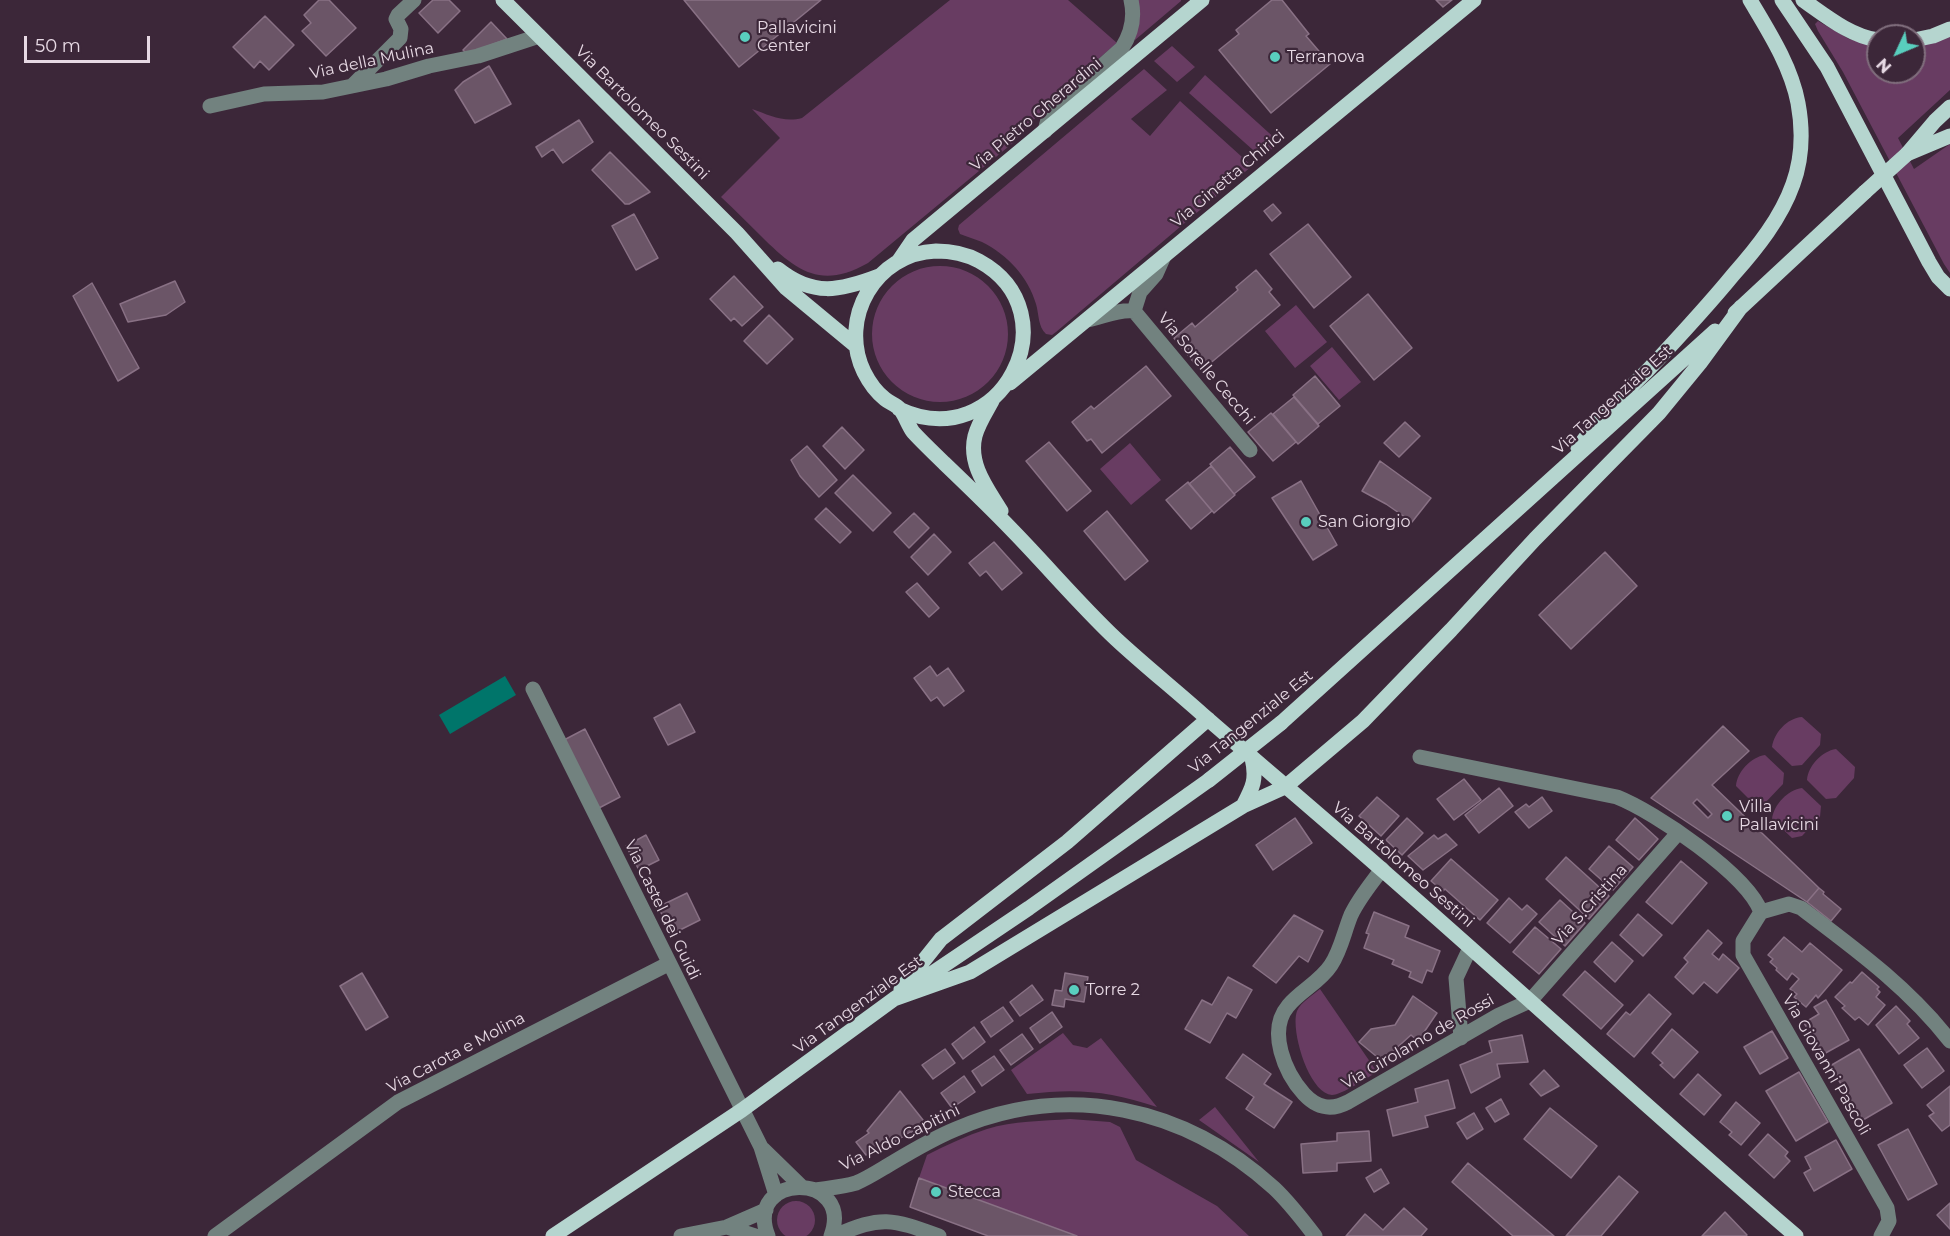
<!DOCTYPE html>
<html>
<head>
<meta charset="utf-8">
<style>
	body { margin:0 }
	#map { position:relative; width:1950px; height:1236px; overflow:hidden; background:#3c2739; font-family:Montserrat,sans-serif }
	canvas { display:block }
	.north { position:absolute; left:1866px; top:24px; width:60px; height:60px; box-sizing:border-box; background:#3c2739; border:2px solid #806e7d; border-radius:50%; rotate:226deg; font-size:16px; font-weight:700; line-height:24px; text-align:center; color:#e7d9e4 }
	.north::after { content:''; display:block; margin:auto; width:21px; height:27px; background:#59cebe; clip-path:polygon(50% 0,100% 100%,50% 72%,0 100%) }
	.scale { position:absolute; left:24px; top:36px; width:126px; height:27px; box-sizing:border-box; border:3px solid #e7d9e4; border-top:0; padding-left:8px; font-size:18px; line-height:21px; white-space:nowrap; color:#e7d9e4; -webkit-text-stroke:4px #3c2739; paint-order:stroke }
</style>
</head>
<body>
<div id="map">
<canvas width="1950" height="1236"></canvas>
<div class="north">N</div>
<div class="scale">50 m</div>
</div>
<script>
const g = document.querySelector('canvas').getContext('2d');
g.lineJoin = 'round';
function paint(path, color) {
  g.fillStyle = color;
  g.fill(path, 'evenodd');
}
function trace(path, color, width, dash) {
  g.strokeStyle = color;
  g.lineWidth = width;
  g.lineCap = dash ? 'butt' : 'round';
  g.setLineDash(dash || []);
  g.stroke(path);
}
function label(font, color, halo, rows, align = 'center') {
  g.font = font + ' Montserrat,sans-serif';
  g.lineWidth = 4.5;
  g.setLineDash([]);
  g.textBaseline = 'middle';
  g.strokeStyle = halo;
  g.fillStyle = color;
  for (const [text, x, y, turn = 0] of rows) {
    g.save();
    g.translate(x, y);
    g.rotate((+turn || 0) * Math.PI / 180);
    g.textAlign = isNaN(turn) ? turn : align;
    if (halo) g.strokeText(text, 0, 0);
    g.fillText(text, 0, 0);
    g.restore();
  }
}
const green = new Path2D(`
	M950 0H1068L1117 43 1055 96 1014 142 868 263C822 289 798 272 765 240 750 225 736 211 721 197L780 138 752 109C769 115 784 123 802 118Z
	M1135 0H1181V1L1135 40Z
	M1818 21 1849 39 1878 47V72H1914V47L1950 36V90L1898 138 1914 169 1950 144V273L1944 264 1843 72 1818 31 1815 24Z
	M1172 46 1195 67 1177 82 1154 61Z
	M1144 69 1167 90 1131 119 1150 136 1180 101 1252 166 1056 332 1052 335 1046 334C1038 327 1039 314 1036 304 1028 277 1008 255 982 242 975 239 967 237 960 234L958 229 959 225Z
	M1205 75 1279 142 1262 158 1189 93Z
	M872 334a68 68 0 1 1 136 0a68 68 0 1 1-136 0Z
	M1296 305 1327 342 1295 368 1265 331Z
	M1332 347 1361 382 1339 400 1310 366Z
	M1130 443 1161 480 1131 505 1100 469Z
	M1802 717 1821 734 1820 745 1802 765 1792 766 1772 747C1774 733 1787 718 1802 717Z
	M1836 749 1855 767 1854 778 1836 798 1826 799 1807 780C1808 766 1822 751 1836 749Z
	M1765 755 1784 773 1783 784 1765 803 1755 805 1736 786C1737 772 1751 757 1765 755Z
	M1802 788 1821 806 1820 817 1802 836 1792 838 1772 819C1774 804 1788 790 1802 788Z
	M1320 989 1377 1072C1368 1077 1342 1095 1332 1095 1309 1094 1290 1030 1297 1011 1301 1002 1313 995 1320 989Z
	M1063 1033 1073 1045 1087 1048 1101 1038 1157 1107C1109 1091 1078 1088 1027 1094L1011 1070Z
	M1215 1107 1259 1162 1199 1120Z
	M1070 1119 1110 1122 1120 1127 1136 1160 1217 1206 1249 1236H1077L919 1178 927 1155C946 1145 966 1136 987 1129 1013 1121 1043 1121 1070 1119Z
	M777 1220a19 19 0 1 1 38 0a19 19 0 1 1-38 0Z`);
const water = new Path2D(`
	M505 676 516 695 450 734 439 715Z`);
const building = new Path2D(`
	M319 0H329L356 28 326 56 302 31 311 23 304 15Z
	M433 0H449L460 11 438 33 419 13Z
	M684 0H821L739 67Z
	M1272 0H1282L1309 34 1306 36 1330 64 1271 113 1219 50 1239 34 1236 30Z
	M1436 0H1452L1443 7Z
	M265 16 294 45 269 70 260 61 254 68 233 47Z
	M491 22 507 39 467 54 463 50Z
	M489 66 511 104 475 123 455 90 463 82Z
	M579 120 593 142 563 163 553 149 542 157 536 147Z
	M610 152 650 192 629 204H625L592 170Z
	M1273 204 1281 213 1272 221 1264 211Z
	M634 214 658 258 636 270 612 226Z
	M1308 224 1351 277 1314 308 1270 254Z
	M1256 270 1272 289 1269 292 1280 305 1201 371 1174 338 1192 323 1195 327 1238 290 1236 287Z
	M734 276 763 307 742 326 734 318 731 321 710 299Z
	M175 281 185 302 166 315 128 322 120 304Z
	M92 283 139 368 118 381 73 296Z
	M1368 294 1412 348 1374 380 1330 326Z
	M769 315 793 339 767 364 744 341Z
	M1146 366 1171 396 1102 453 1091 439 1087 441 1072 422 1091 406 1094 409Z
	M1315 376 1340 406 1318 424 1293 395Z
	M1294 397 1319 426 1298 444 1273 414Z
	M1271 413 1296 442 1273 461 1248 432Z
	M1405 422 1420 436 1399 457 1384 443Z
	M842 427 864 450 845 469 823 446Z
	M1049 442 1091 491 1067 511 1026 461Z
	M807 446 837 480 819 497 800 476 791 460Z
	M1230 447 1255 477 1234 494 1210 464Z
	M1380 461 1431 498 1412 522 1386 504 1362 491Z
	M1211 466 1235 495 1214 513 1189 484Z
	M853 475 891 513 873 531 835 493Z
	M1301 481 1337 545 1313 560 1272 498Z
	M1188 482 1212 511 1191 529 1166 500Z
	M826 508 851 532 840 543 815 519Z
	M1107 511 1148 561 1125 580 1084 531Z
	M914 513 929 528 909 548 894 532Z
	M934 534 951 552 928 575 911 557Z
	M994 542 1022 573 1002 590 986 571 980 576 969 563Z
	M1605 552 1637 586 1571 649 1539 615Z
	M917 583 939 608 929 617 906 592Z
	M930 666 937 676 948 668 964 691 944 706 937 697 931 701 914 678Z
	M680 704 695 732 668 745 654 718Z
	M1723 726 1749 751 1712 785 1819 888 1807 902 1651 798ZM1697 799 1712 814 1708 818 1693 803Z
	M585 729 620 797 599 808 564 740Z
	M1464 779 1481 800 1454 820 1437 799Z
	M1499 788 1513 806 1479 833 1465 815Z
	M1377 797 1399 816 1381 836 1359 816Z
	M1542 797 1552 811 1529 828 1515 812 1526 804 1529 807Z
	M1295 818 1312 843 1273 870 1256 845Z
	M1407 818 1423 833 1402 855 1386 840Z
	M1635 818 1658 839 1639 860 1616 840Z
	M1446 834 1457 845 1423 870 1408 856 1434 835 1438 839Z
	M646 835 659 860 639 870 626 846Z
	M1609 846 1633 867 1613 890 1589 869Z
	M1566 857 1609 896 1589 919 1546 879Z
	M1451 859 1498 900 1480 920 1445 889 1443 891 1431 881Z
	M1681 861 1707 883 1672 924 1646 902Z
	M1819 888 1824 892 1823 894 1841 909 1831 921 1807 902Z
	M687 893 700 920 672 934 658 907Z
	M1509 898 1522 910 1527 905 1537 914 1510 943 1487 923Z
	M1560 900 1585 923 1565 946 1539 922Z
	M1374 912 1409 926 1405 937 1440 951 1432 972 1427 970 1422 983 1409 977 1411 972 1392 964 1394 960 1364 948 1369 934 1366 933Z
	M1638 914 1662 935 1643 956 1620 935Z
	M1294 915 1323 931 1308 962 1299 956 1276 983 1253 966Z
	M1535 927 1561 949 1539 974 1513 952Z
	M1708 930 1722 943 1712 954 1719 960 1723 954 1739 968 1717 993 1704 982 1693 994 1675 977 1688 962 1684 958Z
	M1784 937 1802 952 1810 943 1842 970 1818 998 1816 995 1806 1007 1794 997 1797 994 1790 989 1799 979 1792 973 1787 980 1776 970 1777 968 1770 962 1773 959 1768 955Z
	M1612 942 1633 961 1615 982 1594 962Z
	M1585 971 1623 1005 1601 1029 1563 995Z
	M1862 972 1879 987 1877 989 1880 992 1876 997 1885 1005 1868 1025 1859 1017 1855 1020 1842 1008 1845 1006 1835 997 1850 982 1852 983Z
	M362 973 388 1017 366 1030 340 986Z
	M1065 973 1088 977 1084 1002 1065 999 1064 1007 1052 1005 1055 990 1062 991Z
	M1228 977 1252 990 1236 1018 1227 1013 1210 1043 1185 1029 1202 1000 1212 1005Z
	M1032 985 1043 1000 1020 1016 1010 1002Z
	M1649 994 1671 1014 1634 1057 1607 1034 1626 1012 1630 1015Z
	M1413 996 1437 1013 1418 1041 1411 1035 1382 1061 1359 1042 1371 1029 1395 1025Z
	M1826 1000 1849 1040 1822 1055 1804 1023 1819 1014 1814 1007Z
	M1896 1006 1910 1021 1907 1024 1919 1038 1899 1054 1876 1025Z
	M1003 1007 1013 1021 991 1037 981 1022Z
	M1052 1012 1062 1027 1040 1043 1030 1028Z
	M974 1027 985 1042 963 1059 952 1044Z
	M1672 1029 1698 1052 1674 1078 1660 1065 1663 1063 1652 1053Z
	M1772 1031 1788 1058 1760 1074 1744 1047Z
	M1022 1034 1033 1049 1011 1065 1000 1050Z
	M1522 1035 1528 1062 1497 1064 1500 1077 1471 1093 1460 1065 1492 1052 1489 1041Z
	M1927 1048 1944 1071 1922 1088 1904 1065Z
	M945 1049 955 1063 933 1079 922 1065Z
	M1859 1049 1892 1103 1863 1120 1830 1066Z
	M1243 1054 1271 1074 1264 1084 1292 1102 1274 1128 1246 1109 1254 1097 1226 1078Z
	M994 1056 1004 1070 982 1086 972 1071Z
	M1544 1070 1559 1086 1541 1096 1530 1084Z
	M1799 1072 1828 1122 1796 1141 1766 1091Z
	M1698 1074 1721 1095 1704 1115 1680 1094Z
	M964 1076 975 1092 952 1108 941 1093Z
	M1448 1080 1455 1108 1425 1116 1428 1127 1393 1136 1387 1110 1418 1102 1415 1089Z
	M1950 1086V1125L1942 1131 1929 1116 1934 1113 1927 1105Z
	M900 1091 923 1120 924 1128 919 1132H910L895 1142 888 1141 866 1155 856 1142 869 1133 867 1131Z
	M1501 1099 1509 1114 1495 1122 1486 1108Z
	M1736 1102 1760 1123 1741 1145 1729 1135 1732 1132 1720 1122Z
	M1550 1108 1597 1146 1571 1178 1524 1139Z
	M1474 1113 1483 1129 1467 1139 1457 1123Z
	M1908 1129 1937 1184 1908 1200 1878 1145Z
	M1369 1131 1371 1161 1337 1163V1171L1303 1173 1301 1144 1337 1141V1133Z
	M1768 1134 1788 1152 1785 1156 1790 1161 1774 1178 1749 1155Z
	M1836 1140 1852 1169 1814 1191 1804 1173 1811 1169 1805 1157Z
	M1468 1163 1554 1236H1513L1452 1182Z
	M1381 1169 1389 1183 1374 1192 1366 1178Z
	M1619 1176 1638 1192 1601 1236H1566Z
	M919 1178 1077 1236H988L910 1207Z
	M1950 1203V1229L1937 1215Z
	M1404 1208 1427 1229 1421 1236H1346L1365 1214 1383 1230Z
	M1725 1212 1747 1235 1746 1236H1702Z`);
const minor = new Path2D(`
	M352 86 400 38 401 29 396 19 398 15 414 0
	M210 106 264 94 323 92 386 79 429 66 478 56 539 36
	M1045 131 1050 112 1122 48C1131 34 1135 17 1131 0
	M1134 311 1250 450
	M1134 311 1140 292 1156 274 1164 256
	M1087 320C1103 317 1118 309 1134 311
	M533 689 761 1147 776 1195
	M1420 757 1617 797C1655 812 1747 874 1761 912
	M1382 869C1371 884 1359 898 1351 915 1344 932 1341 950 1331 965 1320 982 1300 991 1288 1006 1267 1031 1285 1073 1304 1094 1317 1108 1331 1111 1348 1102L1499 1015 1530 1001 1678 833
	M1761 912 1743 941V955L1887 1208 1889 1221 1881 1236
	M1761 912 1789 904 1801 908C1854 948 1909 988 1950 1041
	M1461 1038 1456 978 1470 948
	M763 1149 801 1186
	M815 1190C829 1188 843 1187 856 1183 868 1178 880 1170 892 1163 912 1151 934 1138 956 1129 1068 1081 1185 1107 1274 1188 1289 1202 1302 1219 1315 1236
	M727 1227 755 1236
	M215 1236 398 1102 668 964
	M681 1236 727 1227 766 1210
	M768 1236C743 1172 855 1171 831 1236
	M835 1236C882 1215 892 1219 939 1236`);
const major = new Path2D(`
	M503 0 737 233 786 288 856 346
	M1782 0 1827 67 1929 262 1938 277 1950 289
	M1803 0C1826 16 1850 36 1878 40
	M1914 40 1933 36 1950 29
	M1909 153 1950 136
	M1907 154 1935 121 1950 107
	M898 262 913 240 1202 0
	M778 269C813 297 840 291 879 276
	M1735 313 1865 192
	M1010 383 1474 0
	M992 401C986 412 978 424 975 436 968 464 987 488 1001 511
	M899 409C1001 457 1074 313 979 261 966 254 951 251 936 251 876 253 838 318 864 372 869 382 876 392 885 399 890 403 896 405 900 409 905 415 908 425 913 432 923 443 934 453 944 463 967 485 991 508 1013 531 1048 567 1080 605 1116 639 1144 665 1174 689 1202 714 1264 768 1327 821 1388 875 1525 995 1659 1118 1796 1236
	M1578 448C1598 419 1623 395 1648 370 1677 339 1706 308 1733 275 1757 248 1781 218 1793 184 1802 159 1803 130 1798 103 1791 66 1769 32 1750 0
	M1281 723 1715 331
	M1243 806C1253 787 1257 779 1252 758
	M901 989 941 939 1067 842 1208 719
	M894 999 970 972 1243 806 1285 787 1363 721 1451 630 1535 539 1659 413 1700 363 1741 307
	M553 1236 742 1110 894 999 1029 908 1209 780`);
const majorBridge = new Path2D(`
	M1865 192 1907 154
	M1209 780 1281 723`);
const markers = [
	[745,37,6,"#59cebe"],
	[1275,57,6,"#59cebe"],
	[1306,522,6,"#59cebe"],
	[1727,816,6,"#59cebe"],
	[1074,990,6,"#59cebe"],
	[936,1192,6,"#59cebe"]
];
const poiNames = [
	["Pallavicini",757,28],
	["Center",757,46],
	["Terranova",1287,57],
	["San Giorgio",1318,522],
	["Villa",1739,807],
	["Pallavicini",1739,825],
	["Torre 2",1086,990],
	["Stecca",948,1192]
];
const streetNames = [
	["Via della Mulina",372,61,-12],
	["Via Bartolomeo Sestini",642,113,45],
	["Via Pietro Gherardini",1036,115,-40],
	["Via Ginetta Chirici",1228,179,-40],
	["Via Sorelle Cecchi",1206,369,50],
	["Via Tangenziale Est",1613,400,-42],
	["Via Tangenziale Est",1251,722,-39],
	["Via Bartolomeo Sestini",1403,865,41],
	["Via S.Cristina",1590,905,-48],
	["Via Castel dei Guidi",662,910,64],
	["Via Tangenziale Est",858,1005,-36],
	["Via Girolamo de Rossi",1418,1042,-30],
	["Via Carota e Molina",456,1053,-28],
	["Via Giovanni Pascoli",1826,1065,60],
	["Via Aldo Capitini",900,1138,-26]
];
paint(green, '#683c62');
paint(water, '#00756a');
paint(building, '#6b5567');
trace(building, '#897185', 1.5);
trace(minor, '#72827f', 15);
trace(major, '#b5d5cf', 15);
trace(majorBridge, '#b5d5cf', 15);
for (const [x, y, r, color] of markers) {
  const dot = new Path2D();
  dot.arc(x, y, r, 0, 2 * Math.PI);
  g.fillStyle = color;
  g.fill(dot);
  trace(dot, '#3c2739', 2);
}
label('16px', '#e7d9e4', '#3c2739', poiNames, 'left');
label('16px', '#e7d9e4', '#3c2739', streetNames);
</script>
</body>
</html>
